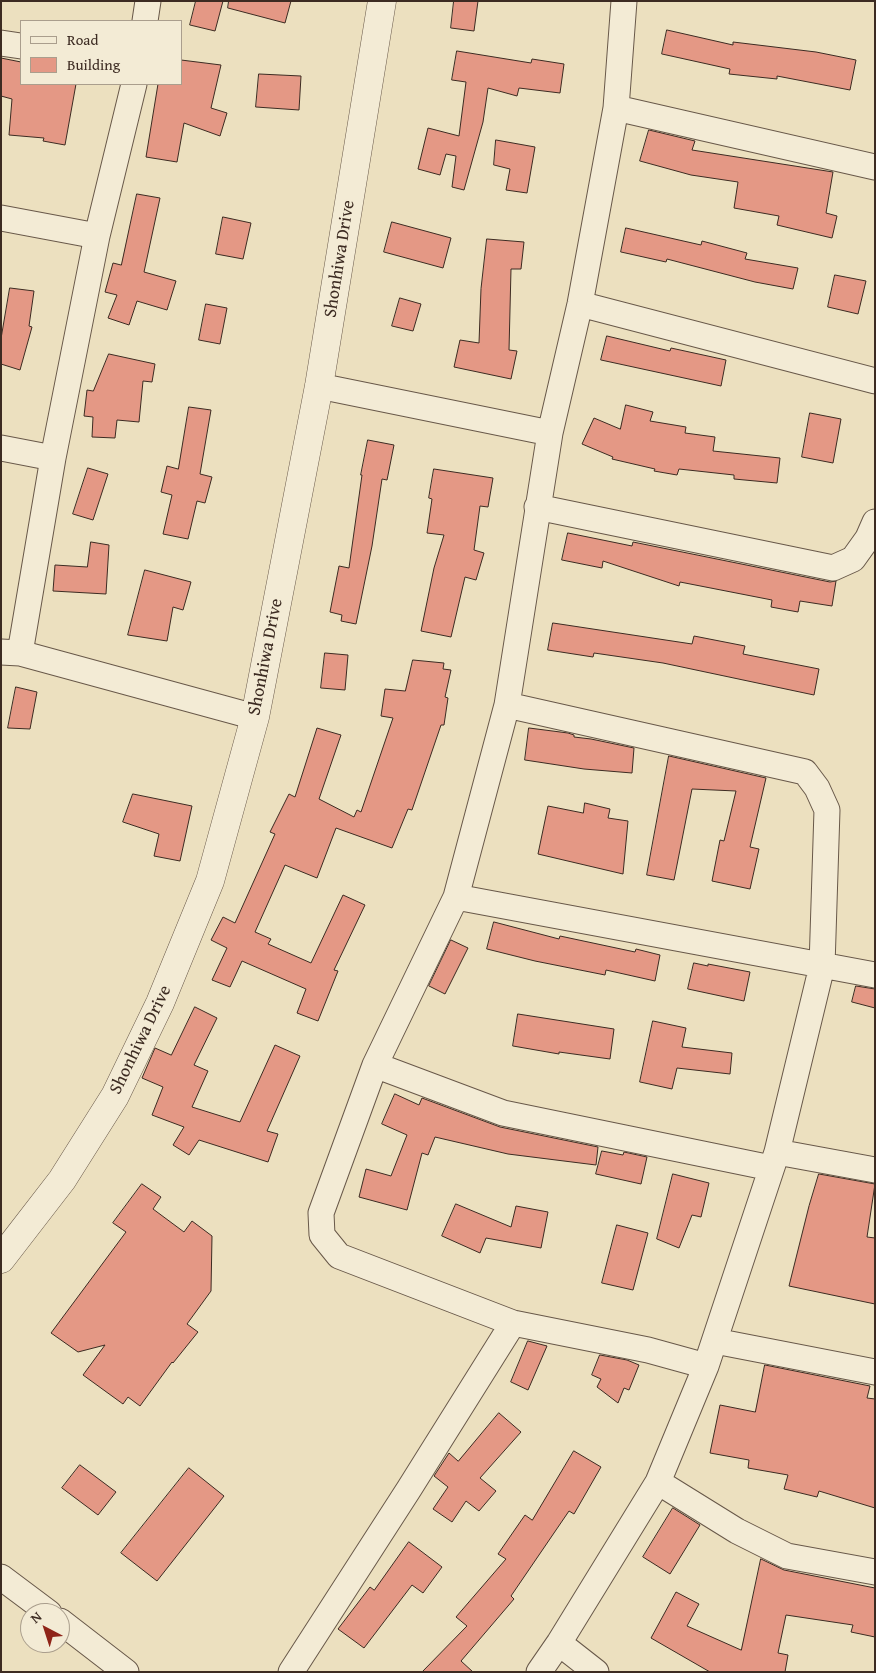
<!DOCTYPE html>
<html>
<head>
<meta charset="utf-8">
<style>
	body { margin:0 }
	#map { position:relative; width:876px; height:1673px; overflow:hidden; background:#ece0bf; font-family:"Gentium Book Plus",serif }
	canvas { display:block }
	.frame { position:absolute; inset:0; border:2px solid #3c2b22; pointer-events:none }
	.legend { position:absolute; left:20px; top:20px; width:162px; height:65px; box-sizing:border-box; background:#f3ebd5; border:1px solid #aa9e8d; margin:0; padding:6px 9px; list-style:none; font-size:15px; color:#3c2b22 }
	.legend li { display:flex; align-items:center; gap:10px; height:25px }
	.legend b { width:25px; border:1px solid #aa9e8d }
	.north { position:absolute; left:20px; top:1603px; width:50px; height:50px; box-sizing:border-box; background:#f3ebd5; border:1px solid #aa9e8d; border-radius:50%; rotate:320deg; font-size:14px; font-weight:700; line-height:20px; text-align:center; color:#3c2b22 }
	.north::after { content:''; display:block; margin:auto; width:18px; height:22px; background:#8f2418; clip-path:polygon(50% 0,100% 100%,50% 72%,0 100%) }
</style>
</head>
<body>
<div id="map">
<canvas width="876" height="1673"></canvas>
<div class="frame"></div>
<ul class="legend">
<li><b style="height:6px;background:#f3ebd5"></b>Road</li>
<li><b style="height:14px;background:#e49885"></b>Building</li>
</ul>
<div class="north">N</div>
</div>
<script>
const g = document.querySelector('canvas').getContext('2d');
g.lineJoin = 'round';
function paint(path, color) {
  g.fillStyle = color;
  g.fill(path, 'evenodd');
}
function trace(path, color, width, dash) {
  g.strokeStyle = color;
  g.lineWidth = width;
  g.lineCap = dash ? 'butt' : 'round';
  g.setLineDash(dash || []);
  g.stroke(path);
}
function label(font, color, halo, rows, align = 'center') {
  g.font = font + ' "Gentium Book Plus",serif';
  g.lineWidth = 4;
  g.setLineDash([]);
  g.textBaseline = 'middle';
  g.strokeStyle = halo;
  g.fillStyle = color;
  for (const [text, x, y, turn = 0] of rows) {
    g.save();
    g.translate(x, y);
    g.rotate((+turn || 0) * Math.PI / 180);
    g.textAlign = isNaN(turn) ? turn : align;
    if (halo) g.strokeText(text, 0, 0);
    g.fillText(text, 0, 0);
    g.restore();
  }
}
const building = new Path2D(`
	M196 1H223L215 31 190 25Z
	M229 1H291L285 23 228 8Z
	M454 1H478L474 31 451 28Z
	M667 30 733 45V42L816 52 856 60 850 90 777 76V79L729 74 730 69 662 54Z
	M457 51 531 63 532 59 564 64 560 93 519 88 517 96 488 88 483 122 464 190 452 187 456 156 446 154 440 175 418 169 428 128 459 136 466 82 452 80Z
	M1 58 21 62V84H76L65 145 43 141 44 138 9 135 12 99 1 96Z
	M181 60 221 65 211 108 227 113 220 136 184 123 177 162 146 157 158 84H181Z
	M259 74 301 76 299 110 256 107Z
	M649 130 695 141 692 150 833 172 826 213 837 216 832 238 777 225 779 216 734 208 738 182 691 175 640 161Z
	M496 140 535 147 527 193 506 190 510 169 494 165Z
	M137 194 160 198 144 272 176 281 167 310 137 301 129 325 108 318 117 295 105 292 113 263 121 265Z
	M223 217 251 223 243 259 216 254Z
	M392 222 451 238 443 268 384 252Z
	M626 228 701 245 702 241 747 253 745 259 798 268 793 289 755 282 667 259 666 262 621 252Z
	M487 239 524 242 521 269H511L509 350 517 351 511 379 454 367 460 340 479 343 481 289Z
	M835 275 866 281 858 314 828 307Z
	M10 288 34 291 29 326 32 327 20 370 1 364V339Z
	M400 298 421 304 413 331 392 326Z
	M206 304 227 308 220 344 199 340Z
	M607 336 670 351 671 348 726 360 721 386 601 360Z
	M109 354 155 364 152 382 143 381 139 422 117 420 115 438 92 437 93 417 84 416 87 390 93 391Z
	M626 405 653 412 650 421 686 427 685 433 715 437 713 451 780 458 777 483 734 479V475L679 469 677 475 654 471 655 469 612 459 613 457 582 444 594 418 620 429Z
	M189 407 211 410 200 474 212 477 205 503 197 501 188 539 163 534 172 495 161 492 167 466 178 469Z
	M810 413 841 419 833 463 802 457Z
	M368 440 394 445 387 480 382 479 372 546 356 624 341 621 342 615 330 612 339 566 349 568 362 475H361Z
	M88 468 108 474 93 520 73 514Z
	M434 469 493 478 488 507 480 506 474 550 484 553 476 580 465 577 451 637 421 631 434 568 444 535 427 533 432 499 429 498Z
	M568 533 632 546 633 542 830 582 836 581 832 606 800 601 798 612 771 607 772 600 680 582 679 586 603 561 602 568 562 560Z
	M91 542 109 545 106 594 53 591 55 565 87 567Z
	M145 570 191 582 183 610 173 607 167 641 128 635Z
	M553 623 692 644 694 636 745 646 743 654 819 669 814 695 663 663 594 653 593 657 548 650Z
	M325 653 348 655 345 690 321 688Z
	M413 660 444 663 443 669 451 670 445 697 448 698 444 725H441L412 810 408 809 392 848 336 828 317 878 285 865 255 932 271 939 268 944 311 963 343 895 365 905 334 970 338 971 318 1021 297 1013 306 989 242 961 230 987 212 980 227 948 211 940 223 917 235 923 275 834 270 832 289 794 295 797 317 728 341 735 319 799 354 817 357 810 361 812 393 718 381 716 385 689 405 691Z
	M16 687 37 692 30 729 8 728Z
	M529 728 568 733 574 735V737L591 739 634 748 632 773 584 769 525 760Z
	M669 756 766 778 750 847 759 849 750 889 712 881 720 840 724 841 736 791 692 789 674 880 647 875Z
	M133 794 192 806 180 861 154 856 159 834 123 822Z
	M585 803 610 809 608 818 628 821 623 874 538 854 548 806 583 813Z
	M494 922 559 939 560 936 635 952 636 949 660 955 655 981 606 970 605 975 535 961 487 949Z
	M451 940 468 948 445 994 429 986Z
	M694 963 708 966V964L750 972 744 1001 688 989Z
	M856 986 875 989V1008L852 1002Z
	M195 1007 217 1018 194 1065 208 1071 192 1107 240 1122 275 1045 300 1056 267 1131 278 1134 268 1162 199 1140 189 1155 173 1145 184 1127 152 1115 163 1087 142 1078 155 1048 171 1055Z
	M518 1014 614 1029 610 1059 559 1052V1054L513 1046Z
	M653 1021 686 1028 682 1047 732 1053 730 1074 677 1068 672 1089 640 1082Z
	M395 1094 419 1105 422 1098 500 1127 598 1147 596 1165 508 1154 435 1137 428 1155 422 1153 407 1210 359 1197 366 1169 391 1176 407 1135 382 1124Z
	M602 1151 623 1155 624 1152 647 1157 641 1184 596 1174Z
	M673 1174 709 1183 701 1217 692 1215 679 1248 657 1239Z
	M819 1174 875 1184 867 1237 875 1238V1304L789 1286 809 1206Z
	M142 1184 161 1197 153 1209 184 1232 192 1221 212 1236 211 1291 187 1324 198 1332 173 1363 172 1362 140 1406 128 1397 123 1404 83 1375 105 1345 78 1352 51 1333 126 1232 113 1223Z
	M456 1204 511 1227 516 1206 548 1212 541 1248 486 1238 480 1253 442 1236Z
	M617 1225 648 1233 633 1290 602 1283Z
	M528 1341 547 1346 528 1390 511 1382Z
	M600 1355 627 1360 639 1365 629 1390 624 1388 618 1403 597 1387 601 1379 592 1375Z
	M765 1365 870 1386 867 1398 875 1399V1508L819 1491 817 1497 784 1489 788 1475 748 1468 749 1460 710 1453 720 1405 755 1412Z
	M499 1413 521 1432 480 1478 496 1491 479 1511 466 1501 452 1522 433 1509 448 1487 434 1476 449 1453 458 1461Z
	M574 1451 601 1467 574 1514 569 1511 511 1596 514 1599 461 1661 473 1672H422L467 1626 456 1617 506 1559 498 1554 525 1515 532 1520Z
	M80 1465 116 1492 98 1515 62 1488Z
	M189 1468 224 1496 157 1581 121 1553Z
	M673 1508 700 1525 670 1574 643 1557Z
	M409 1542 442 1567 423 1593 412 1585 364 1648 338 1629 370 1587 374 1590Z
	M761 1559 784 1570 875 1588V1637L851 1632 853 1625 786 1615 778 1653 788 1655 785 1672H710L651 1638 676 1592 699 1604 687 1626 741 1650Z`);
const minor = new Path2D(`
	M624 1 616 108 580 304 550 433 507 705 456 897 375 1065 321 1213 322 1235 339 1256 513 1323 648 1350 706 1366
	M145 21 148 1
	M1 43 21 46
	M616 108 875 167
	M1 218 97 236
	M580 304 875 381
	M319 386 550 433
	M1 448 53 458
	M537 507 833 568 853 559 868 538 875 522
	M1 652 20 653 255 717
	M20 653 53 458 97 236 134 84
	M507 705 805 772 817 788 827 810 822 966 777 1152 706 1366 658 1482 559 1643 539 1672
	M456 897 875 975
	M375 1065 503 1113 771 1168
	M777 1152 875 1170
	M715 1341 875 1372
	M658 1482 737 1531 787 1556 875 1572
	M1 1577 49 1613
	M60 1621 126 1672
	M559 1643 596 1672
	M291 1672 409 1489 513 1323`);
const tertiary = new Path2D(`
	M1 1259 62 1180 115 1096 160 1003 210 881 255 717 319 386 382 1`);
const streetNames = [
	["Shonhiwa Drive",340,259,-81],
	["Shonhiwa Drive",266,657,-79],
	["Shonhiwa Drive",141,1040,-64]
];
paint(building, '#e49885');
trace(building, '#3c2b22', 1);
trace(minor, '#685849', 27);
trace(tertiary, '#685849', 29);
trace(minor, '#f3ebd5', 25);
trace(tertiary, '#f3ebd5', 28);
label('18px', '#3c2b22', '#f3ebd5', streetNames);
</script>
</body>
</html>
